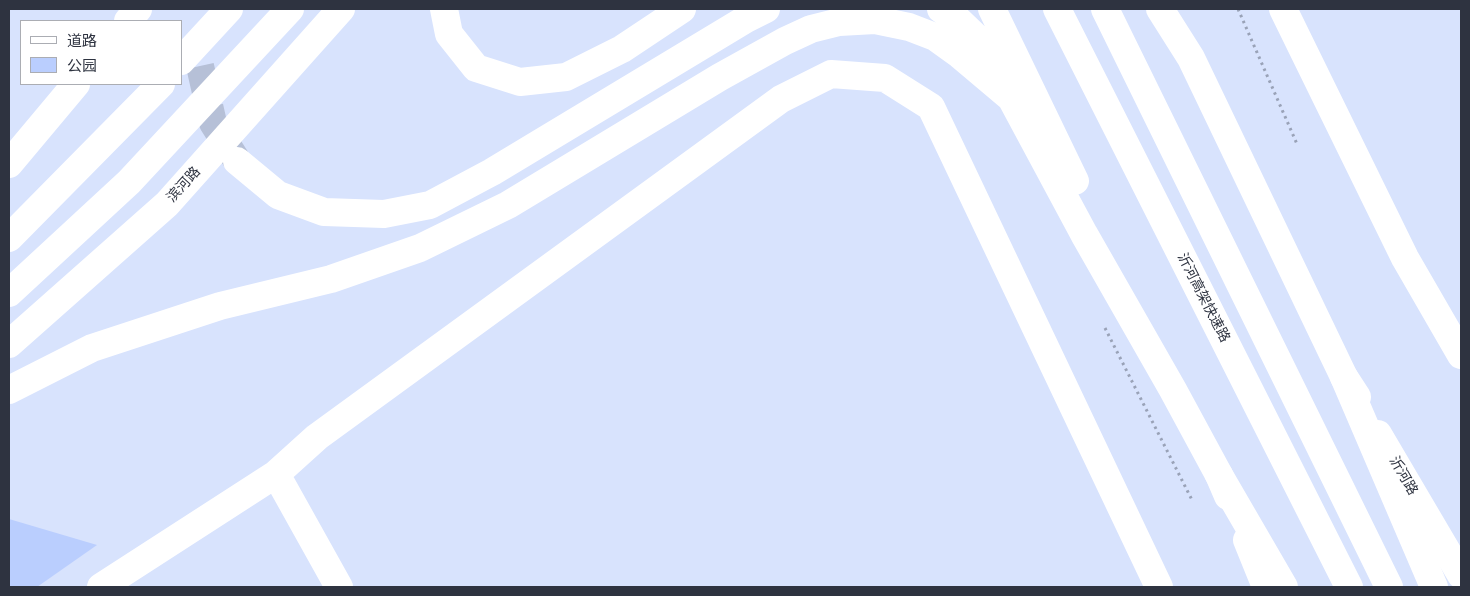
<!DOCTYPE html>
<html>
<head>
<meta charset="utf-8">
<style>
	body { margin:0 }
	#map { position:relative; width:1470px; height:596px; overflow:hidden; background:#d8e3fd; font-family:"DejaVu Sans","Noto Sans SC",sans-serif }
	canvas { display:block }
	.frame { position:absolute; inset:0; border:10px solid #2e3340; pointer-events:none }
	.legend { position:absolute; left:20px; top:20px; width:162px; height:65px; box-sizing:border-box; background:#fff; border:1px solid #abadb3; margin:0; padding:6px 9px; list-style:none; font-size:15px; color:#2e3340 }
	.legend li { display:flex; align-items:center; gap:10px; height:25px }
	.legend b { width:25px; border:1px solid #abadb3 }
</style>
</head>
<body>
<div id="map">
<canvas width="1470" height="596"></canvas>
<div class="frame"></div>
<ul class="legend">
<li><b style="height:6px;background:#fff"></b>道路</li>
<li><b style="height:14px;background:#bacefe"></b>公园</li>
</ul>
</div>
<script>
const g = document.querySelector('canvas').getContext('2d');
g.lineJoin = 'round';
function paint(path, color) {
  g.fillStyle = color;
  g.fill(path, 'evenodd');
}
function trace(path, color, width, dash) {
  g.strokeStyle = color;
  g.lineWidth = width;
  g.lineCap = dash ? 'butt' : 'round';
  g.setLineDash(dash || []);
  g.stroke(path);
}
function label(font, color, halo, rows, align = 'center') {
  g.font = font + ' "DejaVu Sans","Noto Sans SC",sans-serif';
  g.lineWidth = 5;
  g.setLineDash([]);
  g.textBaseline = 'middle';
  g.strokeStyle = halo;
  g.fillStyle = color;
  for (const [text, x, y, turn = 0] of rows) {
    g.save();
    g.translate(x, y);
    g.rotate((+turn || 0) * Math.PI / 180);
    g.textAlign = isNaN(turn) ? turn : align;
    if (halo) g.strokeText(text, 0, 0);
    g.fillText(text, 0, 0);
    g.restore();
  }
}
const green = new Path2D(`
	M9 519 97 545 37 587H9Z`);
const majorTunnel = new Path2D(`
	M200 66 213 123 236 159`);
const path = new Path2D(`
	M1238 9 1297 144
	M1105 328 1192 500`);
const minor = new Path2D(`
	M1283 9 1405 258 1461 355
	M276 474 339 587
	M101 587 276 474 317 437 781 99 831 74 885 78 931 107 1159 587`);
const major = new Path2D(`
	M444 9 449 34 476 68 520 82 566 77 622 49 682 9
	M941 9 955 17 978 39 1002 81
	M992 9 1075 181
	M1160 9 1191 58 1344 377 1357 397
	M128 21 138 9
	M181 61 229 9
	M237 161 278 195 324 212 384 214 430 205 492 172 746 19 766 9
	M9 164 76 84
	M9 238 161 84
	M9 293 129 182 290 9
	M9 344 167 204 341 9
	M9 390 92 348 220 306 331 279 420 248 508 205 720 77 785 41 811 29 839 22 875 20 909 27 935 37 960 55 1011 98 1084 234 1173 390 1219 475 1228 496
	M1378 434 1461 575
	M1247 540 1266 587`);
const highway = new Path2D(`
	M1057 9 1349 587
	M1105 9 1389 587
	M1344 377 1434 587
	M1219 475 1284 587`);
const streetNames = [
	["滨河路",184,185,-48],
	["沂河高架快速路",1203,298,63],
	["沂河路",1403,476,60]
];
paint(green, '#bacefe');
trace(majorTunnel, '#b6c0d7', 28, [28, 14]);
trace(path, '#99a2b7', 3, [2.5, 4]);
trace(minor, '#fff', 28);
trace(major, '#fff', 28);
trace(highway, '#fff', 28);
label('14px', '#2e3340', '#fff', streetNames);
</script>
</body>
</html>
